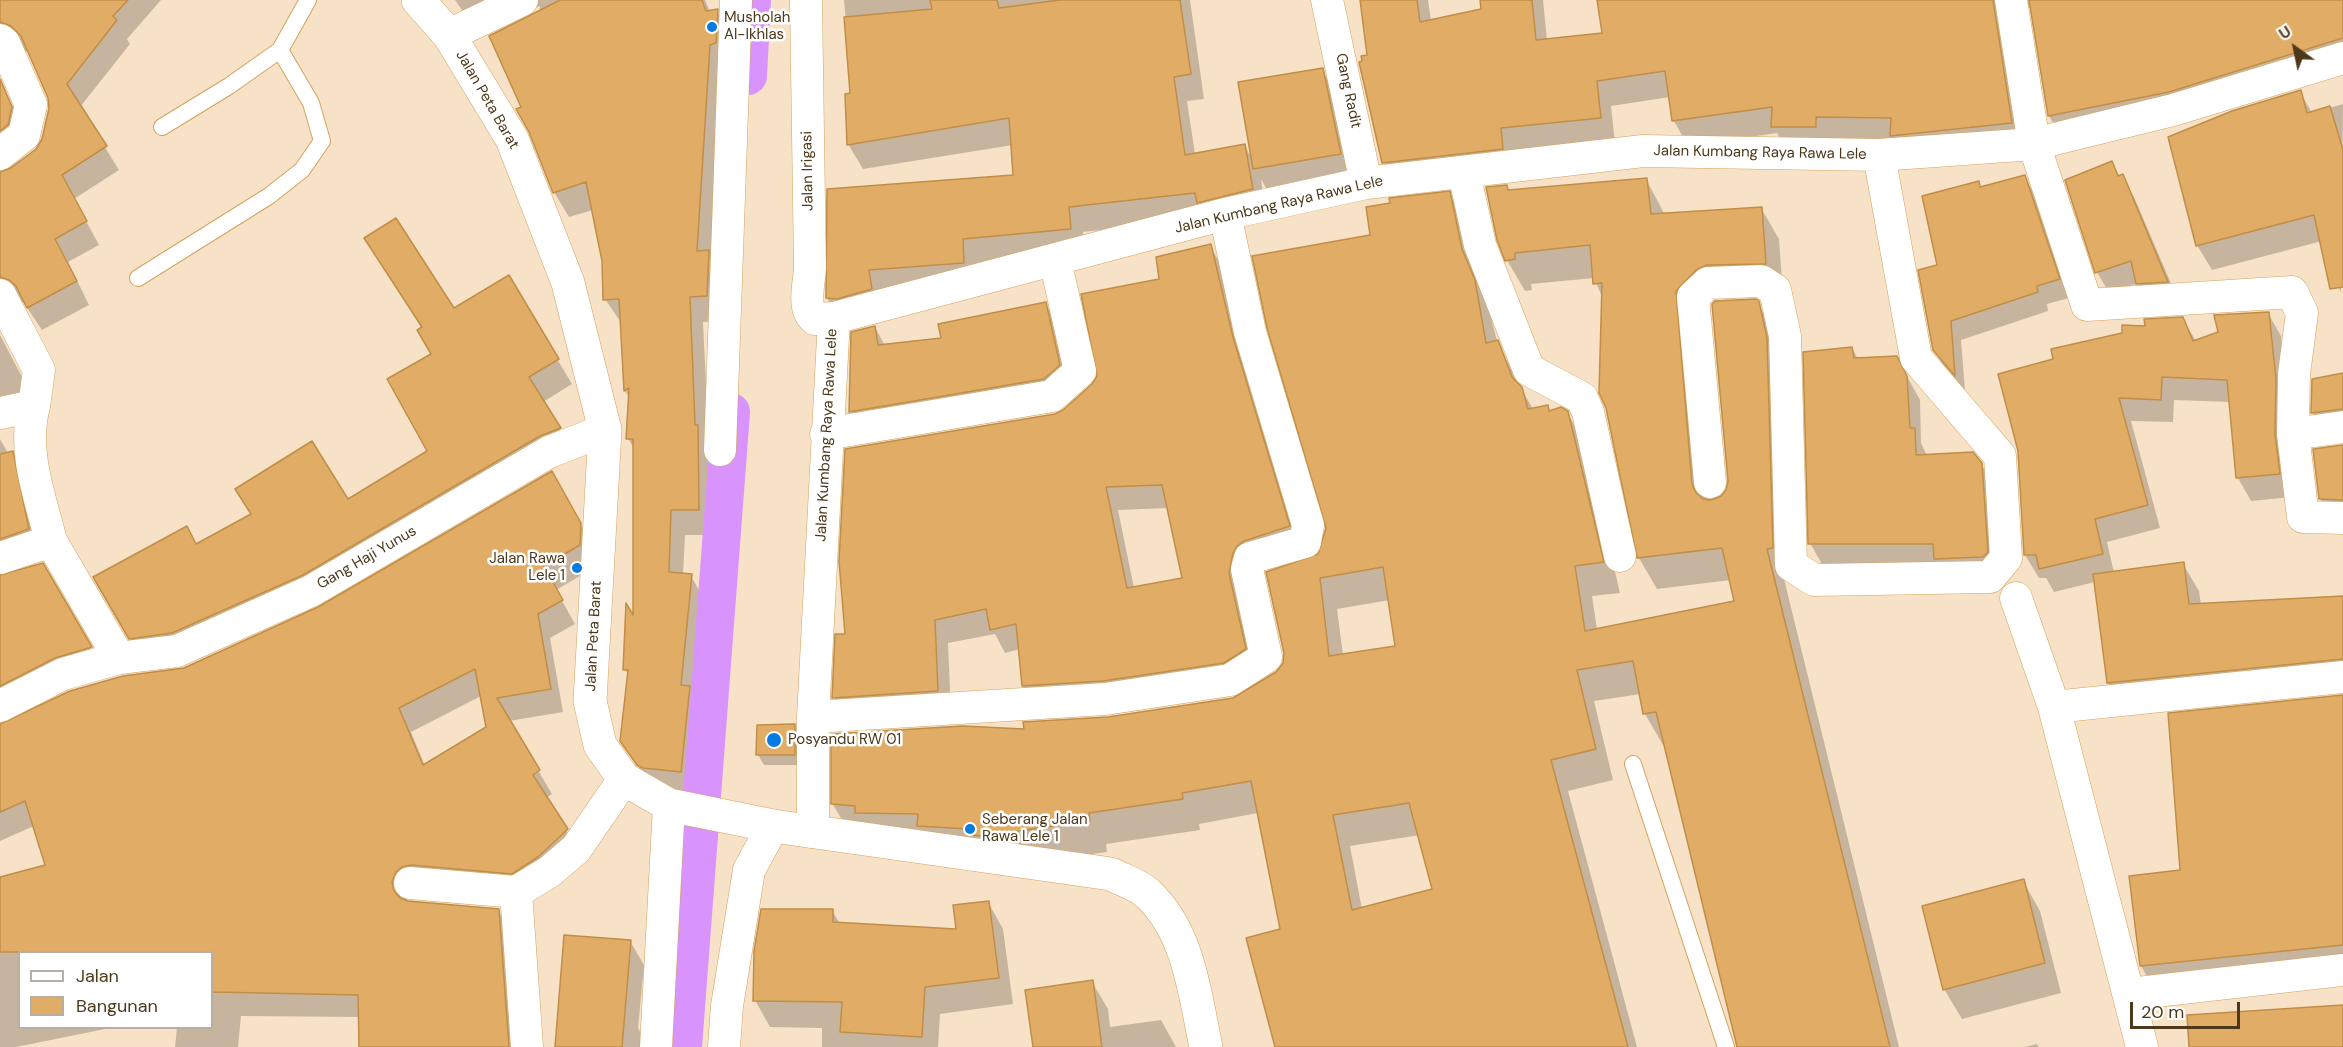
<!DOCTYPE html>
<html>
<head>
<meta charset="utf-8">
<style>
	body { margin:0 }
	#map { position:relative; width:2343px; height:1047px; overflow:hidden; background:#f8e2c7; font-family:"DM Sans",sans-serif }
	canvas { display:block }
	.legend { position:absolute; left:18px; top:951px; width:195px; height:78px; box-sizing:border-box; background:#fff; border:2px solid #b8afa3; margin:0; padding:8px 10px; list-style:none; font-size:18px; color:#4d381a }
	.legend li { display:flex; align-items:center; gap:12px; height:30px }
	.legend b { width:30px; border:2px solid #b8afa3 }
	.north { position:absolute; left:2265px; top:18px; width:60px; height:60px; -webkit-text-stroke:4px #fff; paint-order:stroke; rotate:327deg; font-size:16px; font-weight:700; line-height:24px; text-align:center; color:#4d381a }
	.north::after { content:''; display:block; margin:auto; width:21px; height:27px; background:#4d381a; clip-path:polygon(50% 0,100% 100%,50% 72%,0 100%) }
	.scale { position:absolute; left:2130px; top:1002px; width:110px; height:27px; box-sizing:border-box; border:3px solid #4d381a; border-top:0; padding-left:8px; font-size:18px; line-height:21px; white-space:nowrap; color:#4d381a; -webkit-text-stroke:4px #fff; paint-order:stroke }
</style>
</head>
<body>
<div id="map">
<canvas width="2343" height="1047"></canvas>
<ul class="legend">
<li><b style="height:8px;background:#fff"></b>Jalan</li>
<li><b style="height:16px;background:#e1ad66"></b>Bangunan</li>
</ul>
<div class="north">U</div>
<div class="scale">20 m</div>
</div>
<script>
const g = document.querySelector('canvas').getContext('2d');
g.lineJoin = 'round';
function paint(path, color) {
  g.fillStyle = color;
  g.fill(path, 'evenodd');
}
function trace(path, color, width, dash) {
  g.strokeStyle = color;
  g.lineWidth = width;
  g.lineCap = dash ? 'butt' : 'round';
  g.setLineDash(dash || []);
  g.stroke(path);
}
function label(font, color, halo, rows, align = 'center') {
  g.font = font + ' "DM Sans",sans-serif';
  g.lineWidth = 5;
  g.setLineDash([]);
  g.textBaseline = 'middle';
  g.strokeStyle = halo;
  g.fillStyle = color;
  for (const [text, x, y, turn = 0] of rows) {
    g.save();
    g.translate(x, y);
    g.rotate((+turn || 0) * Math.PI / 180);
    g.textAlign = isNaN(turn) ? turn : align;
    if (halo) g.strokeText(text, 0, 0);
    g.fillText(text, 0, 0);
    g.restore();
  }
}
const shadow = new Path2D(`
	M0 0H161L127 39 130 44 80 107 119 170 74 199 99 245 68 262 89 305 42 330 24 303 14 300 0 307V173L36 150 43 140 50 108 49 97 29 53 16 45 0 51Z
	M455 0H705L710 12 717 11 731 36 721 321 703 322 709 446 712 451V535H685L683 575 691 576 705 601 696 699 704 712 695 797 653 790 622 741 629 676 625 669 634 620V449L628 438 630 399 625 391 622 324 605 299 604 260 593 210 569 217 554 192 523 108 540 6 490 27 473 26Z
	M844 0H1190L1204 99 1187 101 1195 154 1244 145 1253 160 1322 70 1340 100 1358 184 1272 199 1261 179 1266 214 1207 218 1083 232 1084 253 976 263 978 287 842 323 827 298 830 268 1015 177 1013 145 863 169 848 144 852 95Z
	M1361 0H1428L1431 21 1483 10 1482 0H1543L1547 40 1604 35 1599 0H2343V67L2064 141 2049 116 2032 8 2024 7 2026 148 1787 151 1777 133 1688 146 1674 121 1670 97 1611 106 1615 143 1398 187 1384 162Z
	M0 80 25 131 0 166Z
	M2300 92 2312 113 2343 104 2341 292 2327 267 2322 241 2212 270 2197 245Z
	M2111 163 2134 197 2179 302 2150 304 2138 283 2109 293 2097 272 2067 181Z
	M2024 176 2035 195 2069 298 2047 304 2048 311 1961 340 1965 391 1945 369 1934 349 1938 266 1978 183 1981 189Z
	M1646 179 1665 215 1761 208 1779 239 1783 295 1725 296 1710 302 1693 323 1708 501 1722 498 1727 491 1729 481 1713 302 1756 301 1776 334 1790 579H1784L1899 1047H1739L1666 744 1663 745 1645 714 1641 694 1594 701 1613 780 1568 791 1637 1047H1276L1281 930 1258 813 1199 824 1200 830 1106 844 1107 852 1021 864 851 835 832 803 1026 731 1233 699 1277 673 1284 664 1327 528 1372 236 1449 193 1467 224 1497 341 1521 388 1533 409 1547 407 1550 412H1567L1585 444 1620 593 1592 596 1597 630 1736 602 1731 580 1657 589 1639 558 1603 299 1594 278 1531 284 1532 290 1525 291 1507 260 1506 186 1509 192ZM1390 600 1397 647 1343 655 1337 609ZM1420 835 1434 890 1362 909 1350 846Z
	M366 239 454 310 508 277 572 384 543 402 574 453 144 663 95 577 348 501 429 452 433 355 422 329Z
	M1210 246 1224 270 1302 552 1258 564V673L1037 709 1023 686 1020 649 1005 653 995 634 948 643 951 715 847 721 834 697 847 635 1055 415 1064 411 1093 385 1161 280ZM1168 508 1183 579 1134 588 1118 510Z
	M1045 303 1059 328 1073 390 865 436 851 411 875 327 885 346 943 339Z
	M2268 313 2281 336 2288 403 2292 497 2251 501 2238 478 2231 402 2174 400 2173 422 2131 421 2160 528 2107 542 2114 573 2183 564 2199 591 2201 605 2343 597V688L2124 710 2108 683 2095 582 2054 592 2046 578H2039L2025 555 2055 360 2182 318 2196 341Z
	M0 335 33 398 0 424Z
	M1852 348 1858 359 1897 358 1920 400 1921 443 1927 456 1981 464 1995 487 2000 575 1823 566 1810 543Z
	M2343 375V436L2327 438 2313 413V380Z
	M0 439 8 453H12L25 476 42 553 0 569Z
	M2343 445V524H2335L2320 499Z
	M551 473 594 548 592 569 556 590 575 624 550 638 563 712 509 721 552 794 546 798 580 853 552 881 408 896 406 902 498 910 512 934 520 1047H360V1017L241 1016 238 1047H175L177 1028H212V952H20V1028H110L16 1047H0V879L46 866 34 826 0 841V725L185 669 321 608ZM481 696 487 728 425 766 411 732Z
	M42 564 104 671 0 718V576Z
	M2343 697V974L2157 993 2141 966 2182 872Z
	M794 726 800 736V765H764L758 755Z
	M2023 881 2040 911 2061 993 1962 1019 1944 989Z
	M988 902 1003 929 1013 1004 940 1014 938 1047H822V1028L770 1027 755 1000 832 910 840 924 958 931Z
	M630 941 644 965 638 1028 649 1047H557Z
	M1092 982 1108 1009 1110 1027 1161 1020 1176 1047H1034Z
	M2037 1044 2039 1047H2025Z`);
const canal = new Path2D(`
	M748 76 752 0
	M683 1047 731 412`);
const building = new Path2D(`
	M0 0H128L113 16 117 20 67 84 107 146 62 175 87 221 55 239 77 281 27 308 16 286 9 280 0 277V172L11 168 36 149 42 139 49 108 48 98 21 36 11 26 0 22Z
	M560 0H702L706 11 718 9 716 43 710 45 697 251 709 250 707 296 690 297 695 425H698L699 510H671L669 572 692 574 681 685 690 686 681 772 643 768 637 765 620 741 628 670H623L626 603 633 615V439H626L629 388 624 391 619 299 603 300 602 261 586 182 553 193 529 132 516 109 521 107 489 36Z
	M930 0H997L999 8 1059 0H1180L1191 74 1174 77 1185 155 1245 144 1253 189 1197 203 1195 193 1069 207 1071 229 963 239 964 263 869 270 872 289 837 299 826 298 827 189 1013 175 1009 118 847 145 845 94 850 93 844 17 932 9Z
	M1360 0H1417L1420 22 1481 9 1480 0H1532L1536 40 1602 33 1597 0H1993L2012 123 1890 136 1891 118 1816 117V127H1771L1772 107 1672 121 1665 71 1597 81 1601 118 1501 128 1503 149 1382 163 1359 62 1362 61 1361 56 1367 55Z
	M2029 0H2343V38L2169 92 2048 116Z
	M1323 68 1341 154 1253 169 1238 82Z
	M0 79 12 107 8 125 0 131Z
	M2301 90 2307 113 2330 106 2343 150V287L2330 289 2314 215 2196 246 2168 137 2232 111Z
	M2112 161 2118 176 2123 174 2168 282 2136 284 2131 261 2095 273 2065 180Z
	M2025 175 2060 279 2037 286 2038 292 1951 321 1955 376 1933 350 1918 270 1937 265 1922 196 1979 181 1980 187Z
	M1647 178 1651 214 1762 207 1766 264 1707 265 1696 270 1676 291 1692 484 1696 493 1703 499 1711 500 1721 496 1726 490 1728 481 1712 304 1715 301 1756 299 1759 301 1767 338 1773 548 1767 549 1890 1047H1737L1656 712 1643 714 1633 661 1577 670 1596 749 1551 760 1628 1047H1275L1246 938 1280 929 1251 781 1182 793 1183 799 1089 813 1090 821 1004 833 1003 837 968 835V829L917 826 918 814 855 813V806L831 804V734L963 726 1024 729 1023 722 1108 717 1233 698 1276 672 1283 663 1284 653 1266 572 1318 554 1326 528 1267 328 1252 256 1370 235 1366 207 1390 203 1389 198 1450 191 1462 249 1475 280 1486 343 1498 340 1512 377 1522 387 1528 409 1548 405 1549 411 1561 407 1568 411 1604 562 1575 566 1585 631 1734 601 1722 548 1637 558 1606 408 1599 393 1602 283 1593 284 1590 245 1515 253V259L1505 261 1497 240 1486 187 1507 185 1508 190ZM1383 567 1395 646 1329 656 1320 578ZM1409 803 1432 889 1352 910 1333 815Z
	M396 218 454 308 509 275 559 359 529 377 561 428 540 436 303 575 172 633 129 639 93 577 187 526 196 544 251 514 235 489 312 441 348 499 427 451 387 379 431 354 417 330 422 327 364 238Z
	M1211 244 1233 337 1290 526 1244 541 1237 546 1233 553 1229 573 1246 649 1224 663 1103 681 1022 686 1016 624 990 630 986 609 935 620 938 691 832 698 835 634H845L839 561 845 449 1055 414 1063 410 1092 384 1097 376 1081 294 1159 279 1156 257ZM1162 485 1182 578 1127 588 1106 487Z
	M1046 302 1060 365 1044 379 849 412 851 332 875 326 878 345 941 338 938 324Z
	M2269 312 2276 379 2275 434 2280 474 2236 478 2227 380 2162 377 2161 400 2119 398 2148 505 2095 519 2103 554 2039 569 2036 555H2024L2018 451 1998 374 2053 359 2051 349 2122 333V325L2145 326 2144 319 2183 317 2193 341 2218 332 2214 315Z
	M1852 347 1854 358 1897 356 1907 376 1910 428H1915L1916 455 1973 452 1982 463 1988 552 1983 557 1934 559 1933 544H1808L1803 352Z
	M2343 373V409L2311 413 2312 379Z
	M2343 445V500L2319 499 2313 449Z
	M13 451 29 529 0 539V454Z
	M552 471 581 523 580 545 544 566 563 600 538 614 551 689 497 698 540 770 533 775 568 829 538 857 512 874 411 865 402 867 396 872 392 882 394 891 400 898 408 901 499 909 509 1047H359L358 995 212 992V952H0V877L45 865 25 801 0 812V724L70 691 123 676 184 668 318 607ZM475 669 486 727 423 765 399 708Z
	M2184 562 2189 604 2343 596V659L2107 683 2093 574Z
	M43 563 92 647 55 658 0 686V575Z
	M2343 695V945L2140 966 2129 876 2180 870 2168 713Z
	M795 724V755H756L757 725Z
	M2024 879 2045 963 1943 990 1922 906Z
	M989 901 999 978 925 987 922 1037 840 1032 842 1002 753 1001 754 951 761 909H833V922L956 929 953 905Z
	M564 935 631 940 622 1047H555Z
	M1093 980 1102 1047H1033L1025 990Z
	M2343 1005V1047H2189L2187 1015Z`);
const lane = new Path2D(`
	M162 127 229 86 280 50 308 0
	M138 278 269 196 302 170 322 141 311 103 280 50
	M1633 764 1726 1047`);
const street = new Path2D(`
	M806 0 810 268C809 284 802 309 815 319L834 318 1225 214 1366 183 1643 151 1879 155 2034 144 2173 110 2343 58
	M1327 0 1366 183
	M2011 0 2034 144 2087 305 2292 292 2302 313 2294 374 2293 434 2303 517 2343 518
	M449 35 522 0
	M0 40 4 43 31 105 24 135 0 154
	M1464 173 1480 245 1529 370 1582 398 1588 412 1620 556
	M0 295 39 370 34 406 0 413
	M34 406C22 451 40 497 51 541
	M826 434 1052 396 1080 371 1055 260
	M2293 434 2343 427
	M720 450 736 0
	M1710 482 1693 297 1708 283 1761 281 1775 290 1785 336 1791 565 1814 580 1990 577 2006 558 2000 456 1916 358 1879 155
	M0 558 51 541 119 658
	M2016 598 2054 707 2142 1047
	M0 706 63 674 119 658 177 651 311 591 549 452 605 430
	M2054 707 2343 677
	M813 717 1105 699 1230 680 1266 657 1247 569 1250 558 1305 542 1308 525 1250 332 1225 214
	M813 832V717L834 318
	M410 883 516 892 549 872 576 849 624 779
	M516 892 527 1047
	M2129 994 2343 970
	M656 1047 669 805
	M724 1047 727 1006 749 870 773 826`);
const secondary = new Path2D(`
	M418 0 449 35 512 139 568 283 605 430 590 701 600 745 624 779 669 805 773 826 1111 874C1122 880 1139 885 1148 894 1189 932 1195 995 1206 1047`);
const markers = [
	[712,27,6,"#067be2"],
	[577,568,6,"#067be2"],
	[774,740,8,"#067be2"],
	[970,829,6,"#067be2"]
];
const poiNames = [
	["Musholah",724,18],
	["Al-Ikhlas",724,35],
	["Jalan Rawa",565,559,"right"],
	["Lele 1",565,576,"right"],
	["Posyandu RW 01",788,740],
	["Seberang Jalan",982,820],
	["Rawa Lele 1",982,837]
];
const streetNames = [
	["Gang Radit",1348,91,78],
	["Jalan Peta Barat",487,100,60],
	["Jalan Kumbang Raya Rawa Lele",1760,153,1],
	["Jalan Irigasi",808,171,-91],
	["Jalan Kumbang Raya Rawa Lele",1279,205,-13],
	["Jalan Kumbang Raya Rawa Lele",827,435,-87],
	["Gang Haji Yunus",367,558,-30],
	["Jalan Peta Barat",594,636,-87]
];
paint(shadow, '#0003');
trace(canal, '#d893fc', 38);
paint(building, '#e1ad66');
trace(building, '#c08e47', 1.5);
trace(lane, '#d5a25c', 18);
trace(street, '#d5a25c', 33);
trace(secondary, '#d5a25c', 34);
trace(lane, '#fff', 16);
trace(street, '#fff', 32);
trace(secondary, '#fff', 33);
for (const [x, y, r, color] of markers) {
  const dot = new Path2D();
  dot.arc(x, y, r, 0, 2 * Math.PI);
  g.fillStyle = color;
  g.fill(dot);
  trace(dot, '#fff', 2);
}
label('15px', '#4d381a', '#fff', poiNames, 'left');
label('15px', '#4d381a', '#fff', streetNames);
</script>
</body>
</html>
